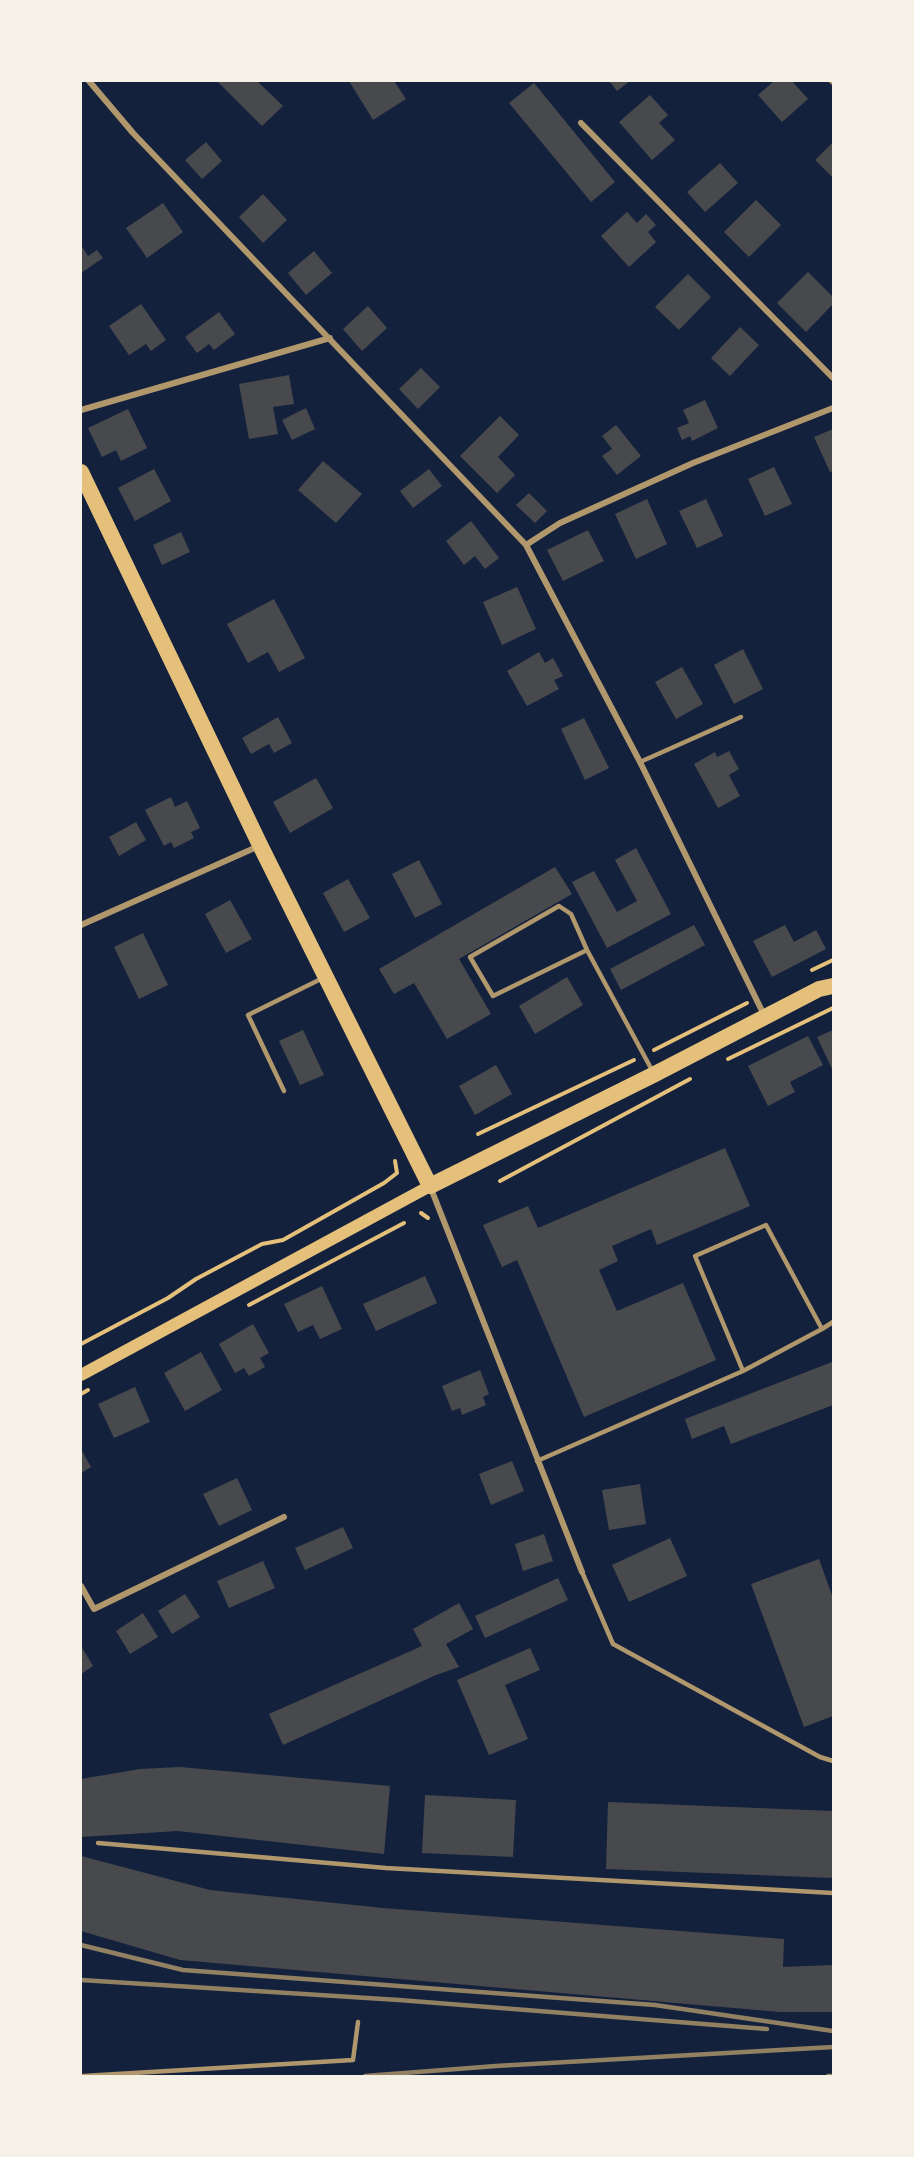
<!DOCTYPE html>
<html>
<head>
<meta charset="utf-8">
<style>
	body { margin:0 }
	#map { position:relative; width:914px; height:2157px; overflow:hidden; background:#14213d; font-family:"Source Serif 4",serif }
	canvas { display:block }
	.frame { position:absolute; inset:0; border:82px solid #f6f1e7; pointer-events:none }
</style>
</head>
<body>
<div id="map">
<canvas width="914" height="2157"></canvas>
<div class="frame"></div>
</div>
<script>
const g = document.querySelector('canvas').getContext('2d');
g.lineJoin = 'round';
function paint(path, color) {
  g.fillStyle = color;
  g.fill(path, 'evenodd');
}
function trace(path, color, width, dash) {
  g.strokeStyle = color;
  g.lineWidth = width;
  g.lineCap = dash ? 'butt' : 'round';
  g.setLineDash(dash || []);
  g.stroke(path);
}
const building = new Path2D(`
	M217 81H257L283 106 262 126Z
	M349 81H394L406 99 373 120Z
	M609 81H630L617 91Z
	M774 81H792L808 99 782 122 758 95Z
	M534 83 615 182 591 202 509 103Z
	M650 95 668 115 659 123 675 140 652 160 619 122Z
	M206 142 222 161 202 179 185 160Z
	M833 142V178L815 160Z
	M720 163 738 183 705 212 687 192Z
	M263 194 287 220 263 243 239 217Z
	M756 200 781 225 749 257 724 232Z
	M163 203 183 232 147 258 126 228Z
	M627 212 637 223 646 214 656 225 648 232 656 242 629 267 601 236Z
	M81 245 88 256 97 250 103 258 81 273Z
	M314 251 332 273 306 295 288 273Z
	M808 272 833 297V304L806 332 777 303Z
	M688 274 711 297 679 330 655 307Z
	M141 304 166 340 151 351 146 344 129 355 109 326Z
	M368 306 387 328 362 351 343 329Z
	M219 312 235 334 214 350 209 344 197 353 185 337Z
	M740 327 759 345 730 376 711 358Z
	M421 368 440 387 418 409 399 389Z
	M289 375 294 404 273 407 278 434 249 439 239 384Z
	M705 400 718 428 692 441 690 436 682 440 677 428 689 423 683 410Z
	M306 408 315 429 292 440 282 420Z
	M128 409 147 448 121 461 116 450 102 457 88 428Z
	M500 416 519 435 498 457 515 475 497 493 460 456Z
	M616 425 641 456 617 475 602 456 612 449 602 436Z
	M833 429V471L830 472 814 437Z
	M323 461 362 494 336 523 298 490Z
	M774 467 792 504 765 516 748 479Z
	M154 469 171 501 135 521 118 488Z
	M429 469 442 486 413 508 400 491Z
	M529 493 547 511 535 523 516 505Z
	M647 499 667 544 636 559 615 514Z
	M706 499 723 536 697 548 679 511Z
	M471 521 499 558 485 569 475 556 464 565 446 541Z
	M588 530 604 561 563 581 547 550Z
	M181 532 190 552 162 565 153 545Z
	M517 587 536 629 502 645 483 602Z
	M274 599 305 658 279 672 268 652 248 663 227 624Z
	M743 649 763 689 734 704 714 665Z
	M539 652 545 663 553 658 563 676 554 680 559 689 527 706 507 671Z
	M682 667 703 704 676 719 655 682Z
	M278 717 292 743 274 753 269 744 251 754 242 738Z
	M584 718 609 768 585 780 561 729Z
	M729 751 739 769 729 775 740 796 718 808 694 764 715 752 717 757Z
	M316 778 333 808 290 833 273 802Z
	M171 797 175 807 187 801 200 828 191 832 194 838 174 848 171 842 164 846 145 810Z
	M136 822 146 840 119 856 109 837Z
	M636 848 671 914 607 948 572 882 594 871 617 912 637 901 615 860Z
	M419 860 442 904 415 918 392 874Z
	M555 867 572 894 459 959 491 1014 447 1039 414 983 394 994 379 969Z
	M348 879 370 918 344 932 323 893Z
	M230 900 252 939 226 953 205 914Z
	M694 925 705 945 621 990 610 969Z
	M785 925 794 942 816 930 826 949 772 977 753 941Z
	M143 933 168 985 139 999 114 947Z
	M567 977 583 1005 535 1034 519 1006Z
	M303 1030 324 1075 300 1085 279 1041Z
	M833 1030V1071L817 1037Z
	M808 1036 823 1065 790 1082 795 1092 768 1106 748 1066Z
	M496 1065 512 1094 475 1115 459 1086Z
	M725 1148 750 1206 657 1245 651 1229 612 1246 618 1261 599 1270 617 1311 683 1283 716 1360 584 1417 517 1260 502 1267 483 1225 528 1206 538 1228Z
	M425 1276 437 1303 376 1331 363 1304Z
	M322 1286 342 1329 320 1339 313 1325 298 1332 284 1304Z
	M253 1324 269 1353 260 1358 265 1367 249 1376 244 1368 235 1373 219 1344Z
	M201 1352 222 1390 185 1411 164 1373Z
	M832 1362 833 1405 731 1444 724 1426 692 1439 685 1419Z
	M480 1370 489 1394 483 1397 486 1405 462 1415 460 1408 452 1411 442 1386Z
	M135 1387 150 1422 114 1438 98 1404Z
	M81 1449 91 1467 81 1473Z
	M512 1461 524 1491 491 1505 479 1474Z
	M237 1478 252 1510 219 1526 203 1494Z
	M640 1484 646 1524 609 1530 602 1490Z
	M343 1527 353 1548 305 1570 295 1548Z
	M544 1534 553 1561 523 1571 515 1544Z
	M670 1538 687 1576 629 1602 612 1565Z
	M819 1559 833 1598V1716L804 1727 751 1584Z
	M263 1561 275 1588 229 1608 217 1581Z
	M558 1578 568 1600 485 1638 475 1616Z
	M185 1594 200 1617 172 1634 158 1611Z
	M459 1603 473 1629 446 1644 459 1667 436 1675 283 1745 269 1714 422 1646 413 1629Z
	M143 1613 158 1637 130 1654 116 1631Z
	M81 1646 93 1666 81 1674Z
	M530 1648 540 1670 505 1685 528 1739 489 1755 457 1680Z
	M180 1767 390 1786 384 1854 178 1831 81 1837V1779L140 1769Z
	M425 1795 516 1800 513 1857 422 1853Z
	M608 1802 833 1811V1878L606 1869Z
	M81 1856 210 1890 383 1908 784 1939 783 1967 833 1965V2012H780L180 1960 81 1931Z`);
const path = new Path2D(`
	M812 970 833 960
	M654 1050 747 1003
	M728 1059 833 1008
	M478 1134 634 1060
	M500 1181 690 1079
	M421 1213 428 1218
	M249 1305 404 1223
	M81 1344 168 1298 196 1279 262 1244 283 1240 384 1183 397 1173 395 1161
	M81 1394 88 1390`);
const service = new Path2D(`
	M640 762 741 717
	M587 950 493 996 470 957 559 906 571 914 587 950 653 1072
	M284 1091 248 1015 323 978
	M743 1371 822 1329
	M537 1461 743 1371 695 1256 766 1225 822 1329 833 1322
	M582 1572 613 1644 820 1757 833 1761
	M98 1843 386 1868 833 1893
	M83 2076 353 2060 358 2022`);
const minor = new Path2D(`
	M89 81 133 133 526 545 640 762 765 1017
	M832 81 833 82
	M581 123 833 378
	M81 410 330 338
	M526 545 560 523 693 463 833 408
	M81 925 259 846
	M430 1186 582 1572
	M81 1586 94 1609 284 1517`);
const secondary = new Path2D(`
	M81 1375 430 1186`);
const trunk = new Path2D(`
	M81 472 260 845 430 1186 655 1074 819 989 833 986`);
const rail = new Path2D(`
	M81 1945 183 1970 655 2005 833 2031
	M81 1980 399 2000 767 2029
	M365 2076 496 2066 833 2047
	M828 2076H833`);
paint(building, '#48494c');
trace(path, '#e5c07b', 4);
trace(service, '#b1986c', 4.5);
trace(minor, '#b1986c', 6);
trace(secondary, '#e5c07b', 12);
trace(trunk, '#e5c07b', 16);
trace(rail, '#918062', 4.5);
</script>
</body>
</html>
